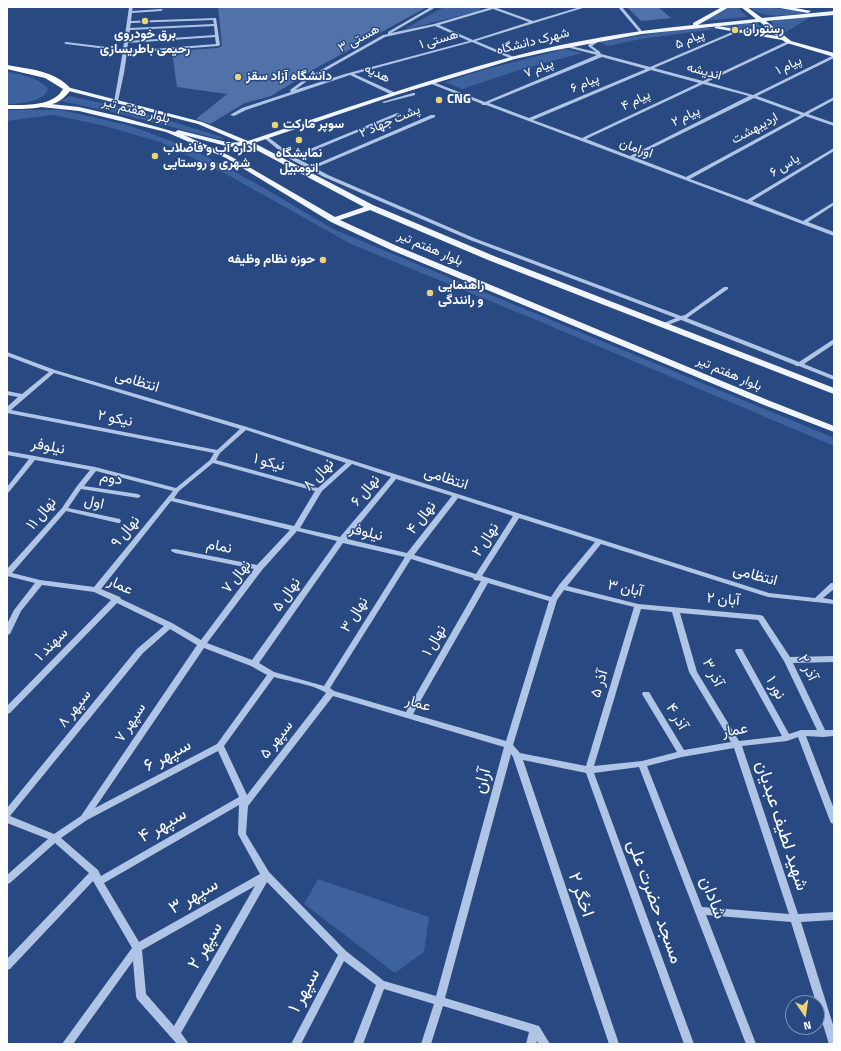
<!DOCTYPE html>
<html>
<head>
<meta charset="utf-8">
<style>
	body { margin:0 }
	#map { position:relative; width:841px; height:1051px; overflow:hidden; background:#284981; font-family:"Titillium Web",sans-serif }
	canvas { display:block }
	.frame { position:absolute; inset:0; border:8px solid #fff; pointer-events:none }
	.north { position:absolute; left:785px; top:995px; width:40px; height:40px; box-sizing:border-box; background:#284981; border:1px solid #7e92b3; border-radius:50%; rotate:167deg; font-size:11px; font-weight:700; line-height:16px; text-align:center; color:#fff }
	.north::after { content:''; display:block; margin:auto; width:14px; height:18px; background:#edd377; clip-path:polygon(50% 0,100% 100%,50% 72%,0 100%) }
</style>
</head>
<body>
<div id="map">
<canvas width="841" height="1051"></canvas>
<div class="frame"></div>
<div class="north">N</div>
</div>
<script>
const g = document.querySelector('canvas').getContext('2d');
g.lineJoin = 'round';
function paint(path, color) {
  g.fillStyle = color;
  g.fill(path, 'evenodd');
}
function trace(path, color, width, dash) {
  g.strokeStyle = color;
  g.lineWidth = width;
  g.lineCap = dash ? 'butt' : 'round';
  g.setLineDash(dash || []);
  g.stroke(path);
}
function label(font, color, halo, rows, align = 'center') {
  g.font = font + ' "Titillium Web",Vazirmatn,sans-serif';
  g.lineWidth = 3;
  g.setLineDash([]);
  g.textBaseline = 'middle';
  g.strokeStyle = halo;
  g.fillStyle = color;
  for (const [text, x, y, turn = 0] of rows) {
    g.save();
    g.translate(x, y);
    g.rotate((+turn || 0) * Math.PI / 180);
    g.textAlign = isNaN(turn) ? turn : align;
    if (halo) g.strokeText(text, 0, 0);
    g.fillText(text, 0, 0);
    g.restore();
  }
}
const green = new Path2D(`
	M444 7H481L479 11 403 30Z
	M729 7H737L748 17 703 21Z
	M749 7H767L809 13C789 14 765 21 749 7Z
	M810 17 783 34 773 25 772 22 778 19Z
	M752 22 757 23 772 35 715 26Z
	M696 27 716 29 641 39 608 46 599 42Z
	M565 49 582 53 519 70 462 89 445 82 486 69Z
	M7 72C21 74 38 78 48 88 46 102 18 104 7 104Z
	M70 96 141 112 225 138 219 139 113 112 61 101Z
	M7 110H62L131 126 184 146 211 159 264 188 333 229 834 438V446L541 322 351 244 226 174 160 142 105 126 53 115 7 121Z
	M318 879 429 917 424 952 395 973 304 904Z`);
const building = new Path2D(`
	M218 7H427L318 67 271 96 245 103 210 124 196 119 227 94 177 87 172 51 218 48 222 46Z
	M627 7H658L671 18 641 21Z`);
const minor = new Path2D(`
	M129 7H133L132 11 161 9 163 10 161 11 132 13 131 21 216 18 220 45 218 46 127 53 124 73 118 101 114 102 123 51 66 44 64 43 66 42 123 49ZM213 20 214 24 130 28 131 23ZM214 26 215 35 128 41 130 30ZM215 37 216 44 127 51 128 43Z
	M431 7H436L391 33 434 24 492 7H499L497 8 533 21 580 7H586L476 41 514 57V59H512L472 42 354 74 396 93V95H392L350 75 246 110 234 116 230 115 242 108 291 92 290 90 305 79 383 35 388 34V32ZM493 9 529 22 473 40 439 25ZM435 26 469 41 345 74 295 90 307 81 385 37Z
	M618 7H622L642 31V33H640Z
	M737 30 740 31 654 68 703 81 788 41H790V43L707 82 753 95 834 55V58L757 96 804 113 834 97V100L808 114 834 123V126L805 116 690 179 747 200 834 148V151L752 201 803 221 834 202V205L808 222 834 232V236L486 105H482V104L429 83 433 82 485 102 597 55 566 47V45L596 52 588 46C590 42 595 39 599 39V41L592 46 600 52 601 54 650 67ZM602 57 646 69 529 118 489 103ZM651 70 699 83 582 138 533 120ZM703 84 749 96 630 156 586 139ZM754 98 801 115 686 177 634 157Z
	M413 93H415V95L384 103 382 102Z
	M397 113 401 114 296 158 312 166 431 115H435V117L315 168 328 175 474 238 681 316 685 315 724 287H728V289L687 318 799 362 834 339V344L804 364 834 376V380L799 366H796L795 365 681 320 665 326H661V324L676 318 470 240 324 177 290 159 264 138 268 137 293 156Z
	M7 352 55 370 247 427 769 593 815 598 831 583H834V589L823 598 834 600V604L768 597 601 544 567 586 638 604 760 615 763 616 790 657 834 656V662L793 663 825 730H834V736L823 737 806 736 834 809V824L831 823 830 821 798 737 787 741 742 746 798 914 834 912V920L801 922 834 1028V1044H829L791 922 706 915 756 1044H746L639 767 594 773 694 1044H684L586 773 523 760 619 1044H609L513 757 511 754 445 998 539 1026 550 1044H539L537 1041 536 1044H526L529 1032 443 1006 431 1044H421L434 1004 384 989 363 1044H353L376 985 344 961 301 1044H291L338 955 267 882 181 1033 189 1044H177L137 999 136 996 133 961 73 1044H62L132 948 93 881 10 969 7 970V959L89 873 55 843 10 883 7 884V875L48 839 7 823V808L137 649 164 626 117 603 10 713 7 714V706L111 600 94 592 42 585 21 611 11 632 10 634 7 635V624L14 610 35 583 7 576V569L62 508 77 486 90 470 35 460 9 492 7 493V487L29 459 7 455V451L95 467 176 488 210 460 214 453 7 413V407L18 397 7 395V391L22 394 49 372 7 356ZM54 373 240 429 217 450 11 410ZM246 430 346 463 318 488 216 460 220 453ZM213 463 315 491 294 526 174 498 179 491ZM352 464 391 477 340 537 300 528 322 491ZM96 471 173 491 94 587 40 580 12 573 66 511 118 523H120L121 521 120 519 68 508 81 489 138 498 141 496 138 494 84 486ZM396 479 452 496 407 553 347 539ZM458 498 513 516 476 574 414 555ZM171 501 290 530 257 565 175 549H172L171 551 175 553 254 569 201 640 172 623 121 599 120 597 101 589ZM519 518 595 542 559 585 551 597 482 576ZM297 531 337 541 252 660 207 643 262 570ZM343 543 405 557 324 686 274 672 259 663ZM411 559 473 578 474 580 481 581 406 712 334 691 330 688ZM488 583 549 601 506 741 413 714ZM564 590 634 607 586 766 520 753 513 745 557 600ZM641 609 672 612 689 672 731 742 684 750 649 692H643L642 694 677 752 642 761 594 766ZM680 613 758 620 784 661 817 730H801L789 734 743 651 742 649H736L735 651 782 736 739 741 697 672ZM170 629 197 645 81 816 54 834 10 816 143 653ZM204 648 251 666 267 675 217 744 95 808ZM274 677C287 681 316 685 326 693L247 795 224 746ZM333 696 504 747 436 996 384 981 346 951 269 872 246 834 248 806ZM734 748 789 914 702 907 647 766 682 757ZM218 751 239 797 101 876 98 870 61 838 87 820ZM239 805 238 834 260 874 139 942 104 883ZM255 886 174 1026 146 994 142 950Z`);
const major = new Path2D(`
	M722 7H729L698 25 756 19 741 7H747L762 18 834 11V15L766 21 791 41 834 53V57L787 43 782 40 714 28 717 26 777 36 760 22 642 34 551 51 515 59 396 95 254 143 373 205 494 256 834 388V394L831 393 488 260 370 210 340 220 397 246 770 401 834 426V432L764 405 391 250 331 222 226 158 166 132 79 111 41 107 38 105 41 103 79 107 118 116 175 132 178 130 230 143 240 142 198 124 65 90 64 89 67 87 202 122 248 141C335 112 422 81 511 57 571 41 632 31 693 25V23ZM184 135 230 147 247 145 364 207 335 217 230 156Z
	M774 7H790L811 11 808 13Z`);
const highway = new Path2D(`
	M7 65C29 69 56 71 71 89 59 110 29 109 7 109V105C24 105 53 107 63 89L45 78 7 69Z`);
const markers = [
	[145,21,4,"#edd377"],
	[735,30,4,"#edd377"],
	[238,77,4,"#edd377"],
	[439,100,4,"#edd377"],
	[275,125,4,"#edd377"],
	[299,140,4,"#edd377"],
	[155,156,4,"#edd377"],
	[323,260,4,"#edd377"],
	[430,293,4,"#edd377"]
];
const farPoinames = [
	["رستوران",743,30],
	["برق خودروی",145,35,"center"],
	["رحیمی باطریسازی",145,50,"center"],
	["دانشگاه آزاد سقز",246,77],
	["CNG",447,100],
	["سوپر مارکت",283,125],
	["اداره آب و فاضلاب",163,149],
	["شهری و روستایی",163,164],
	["نمایشگاه",299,154,"center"],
	["اتومبیل",299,169,"center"],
	["حوزه نظام وظیفه",315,260,"right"],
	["راهنمایی",438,286],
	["و رانندگی",438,301]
];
const farStreetnames = [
	["هستی ۳",359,39,-28],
	["هستی ۱",439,40,-16],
	["پیام ۵",690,40,-23],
	["شهرک دانشگاه",533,42,-14],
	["پیام ۱",789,66,-26],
	["پیام ۷",539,69,-22],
	["اندیشه",704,72,15],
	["هدیه",377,74,25],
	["پیام ۶",585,84,-23],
	["پیام ۴",636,101,-26],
	["بلوار هفتم تیر",136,111,15],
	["پیام ۲",686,117,-26],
	["پشت جهاد ۲",390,122,-23],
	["اردیبهشت",755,129,-29],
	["اورامان",636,149,20],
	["یاس ۶",785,166,-31],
	["بلوار هفتم تیر",430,249,23],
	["بلوار هفتم تیر",729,374,23]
];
const streetNames = [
	["انتظامی",137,382,17],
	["نیکو ۲",115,419,11],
	["نیلوفر",48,447,11],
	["نیکو ۱",269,463,15],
	["نهال ۸",319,475,-47],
	["دوم",111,479,9],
	["انتظامی",446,479,18],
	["نهال ۶",366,491,-50],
	["اول",94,503,12],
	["نهال ۱۱",42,514,-50],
	["نهال ۴",422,518,-52],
	["نهال ۹",126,532,-51],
	["نیلوفر",366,533,13],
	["نهال ۲",486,540,-57],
	["نمام",219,547,11],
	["انتظامی",755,576,15],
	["نهال ۷",237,577,-52],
	["عمار",120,586,25],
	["آبان ۳",625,589,12],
	["نهال ۵",287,595,-55],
	["آبان ۲",723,600,5],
	["نهال ۳",355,615,-58],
	["نهال ۱",435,641,-60],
	["سهند ۱",52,645,-45],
	["آذر ۲",807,668,64],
	["آذر ۳",712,673,63],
	["آذر ۵",600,684,-73],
	["نور ۱",775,688,61],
	["عمار",418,704,16],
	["سپهر ۸",75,709,-51],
	["آذر ۴",676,717,59],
	["سپهر ۷",131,723,-57],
	["عمار",735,731,-9],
	["سپهر ۵",277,740,-52]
];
const nearStreetnames = [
	["سپهر ۶",168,756,-28],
	["آران",483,781,-75],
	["سپهر ۴",163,826,-30],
	["شهید لطیف عبدیان",781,826,72],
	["اخگر ۲",580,895,71],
	["سپهر ۳",194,897,-30],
	["شادان",712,898,69],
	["مسجد حضرت علی",654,902,70],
	["سپهر ۲",206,946,-60],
	["سپهر ۱",305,991,-62]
];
paint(green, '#3d629e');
paint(building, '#5172a9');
paint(minor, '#b0c5e6');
paint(major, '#f1f5fd');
paint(highway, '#fff');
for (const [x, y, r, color] of markers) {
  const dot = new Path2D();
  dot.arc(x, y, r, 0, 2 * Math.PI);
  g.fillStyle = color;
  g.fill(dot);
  trace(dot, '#284981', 1.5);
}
label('bold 13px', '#fff', '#284981', farPoinames, 'left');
label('13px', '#fff', '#284981', farStreetnames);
label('15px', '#fff', '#284981', streetNames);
label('18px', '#fff', '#284981', nearStreetnames);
</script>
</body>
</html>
